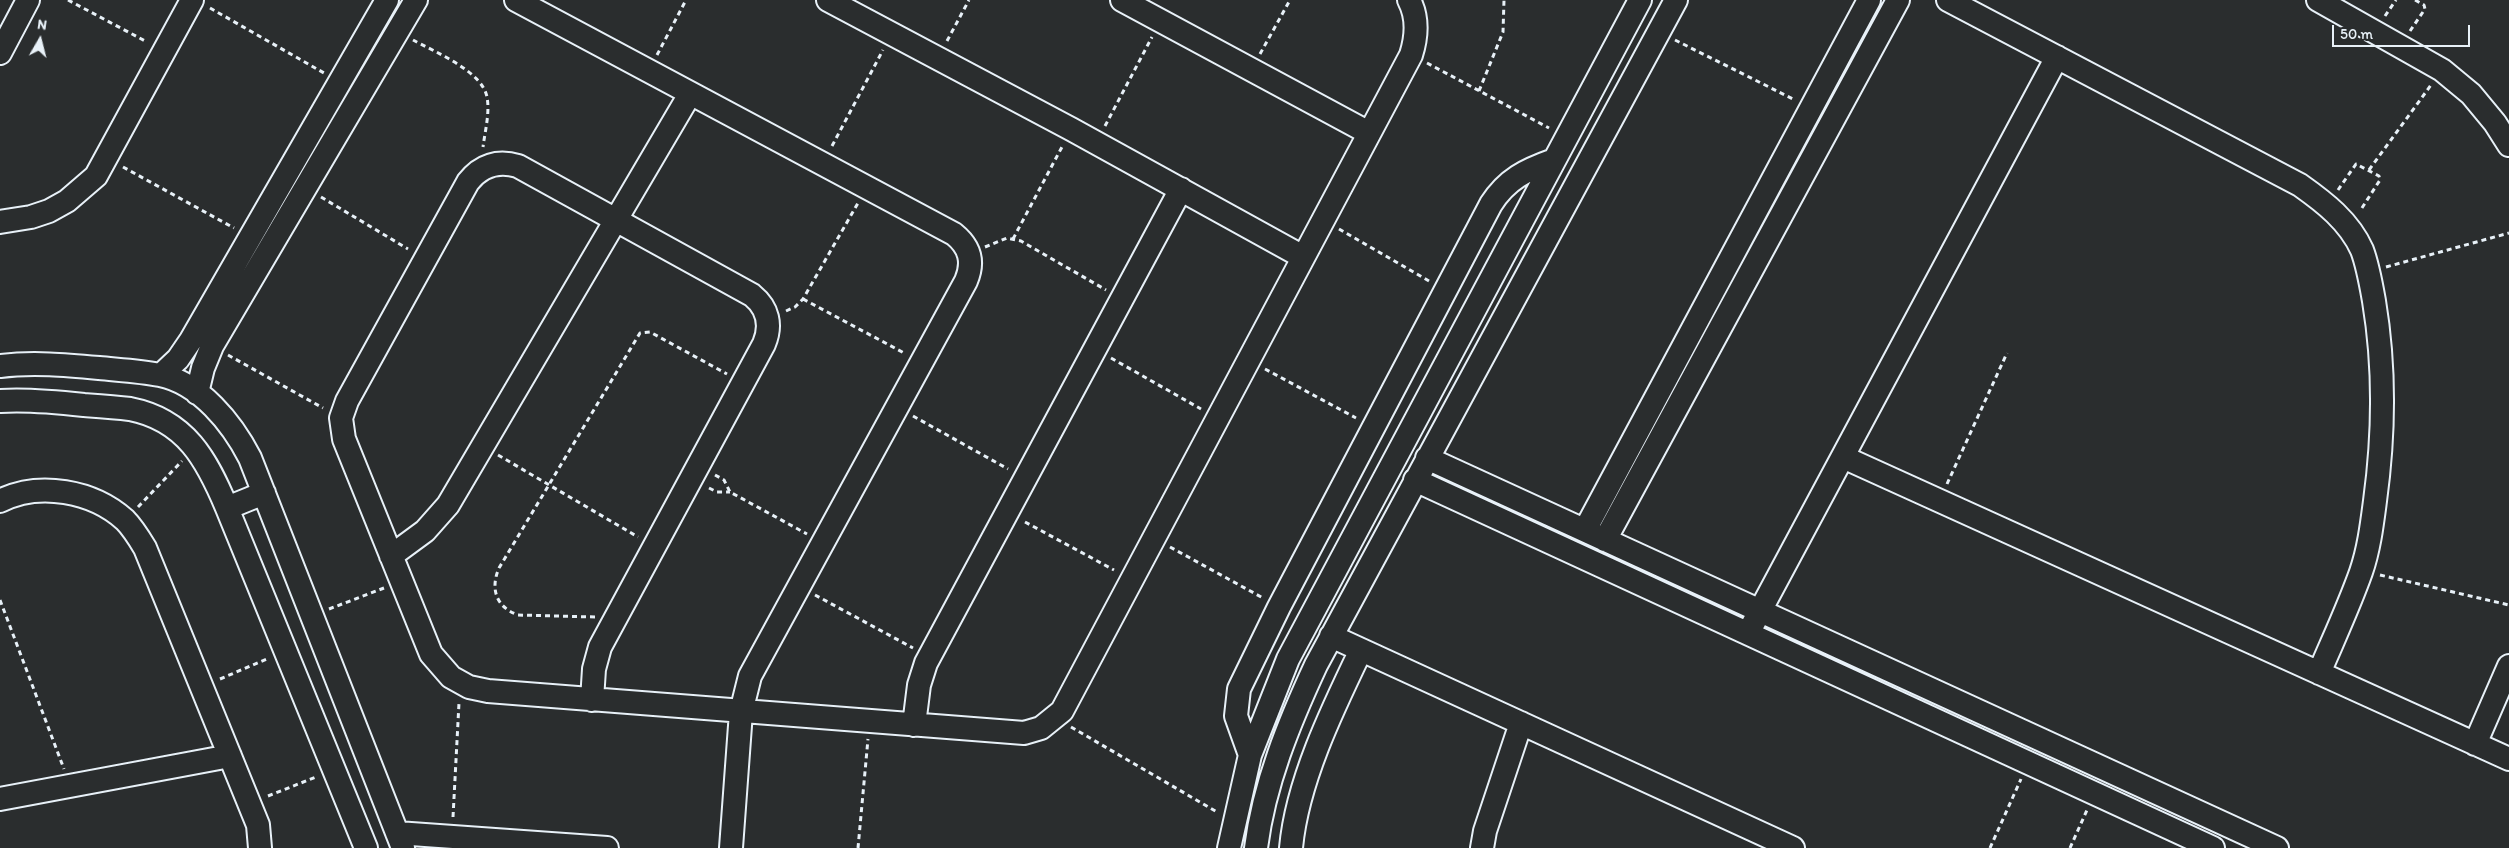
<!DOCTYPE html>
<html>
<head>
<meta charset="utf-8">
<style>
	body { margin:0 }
	#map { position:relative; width:2509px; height:848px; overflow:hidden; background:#2a2d2e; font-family:Itim,sans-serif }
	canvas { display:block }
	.north { position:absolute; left:15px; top:15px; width:50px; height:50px; -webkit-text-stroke:4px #2a2d2e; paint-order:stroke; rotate:8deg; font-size:14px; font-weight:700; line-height:20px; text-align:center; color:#e8f1f8 }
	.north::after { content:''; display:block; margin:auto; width:18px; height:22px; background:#e8f1f8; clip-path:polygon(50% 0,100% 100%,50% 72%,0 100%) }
	.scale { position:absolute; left:2332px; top:25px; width:138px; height:22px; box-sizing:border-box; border:2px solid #e8f1f8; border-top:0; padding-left:6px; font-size:15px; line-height:18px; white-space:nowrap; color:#e8f1f8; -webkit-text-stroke:4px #2a2d2e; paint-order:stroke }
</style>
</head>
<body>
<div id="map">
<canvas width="2509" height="848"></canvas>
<div class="north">N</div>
<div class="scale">50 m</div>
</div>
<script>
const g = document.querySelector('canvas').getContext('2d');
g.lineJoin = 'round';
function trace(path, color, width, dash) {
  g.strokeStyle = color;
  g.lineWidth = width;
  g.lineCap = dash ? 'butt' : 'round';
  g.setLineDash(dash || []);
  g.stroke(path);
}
const path = new Path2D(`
	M68 0 147 42
	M210 8 324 73
	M2385 16 2396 0
	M2410 31 2425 9 2424 5 2415 0
	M413 40C435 52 482 71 487 97 490 113 485 131 483 147
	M1675 40 1795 100
	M947 41 969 0
	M1260 54 1290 0
	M657 55 686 0
	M1427 63 1549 128
	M1479 91 1503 32 1504 0
	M1105 126 1152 37
	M832 146 883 50
	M123 167 234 228
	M2369 170 2431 85
	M2338 190 2356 164 2379 176 2380 180 2360 211
	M321 197 408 249
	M1339 229 1429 281
	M1013 239 1063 145
	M985 247 1007 238 1021 241 1106 290
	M2386 267 2509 233
	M803 299 904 353
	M786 311 795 307 803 299 858 203
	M228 355 323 408
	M1111 358 1201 409
	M1265 369 1356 418
	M913 416 1008 469
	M498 455 638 537
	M715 475 724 480 730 492 807 534
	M1947 484 2007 353
	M709 488 717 492H730
	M138 507 182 461
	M1025 522 1114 570
	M1170 547 1263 598
	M2380 575 2509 605
	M815 595 913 648
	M0 600 64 769
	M329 609 384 588
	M595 617 518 615C496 607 490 589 499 568L640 333 650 332 727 374
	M220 679 267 659
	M1071 727 1217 812
	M268 796 316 777
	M453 817 459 703
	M858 848 868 739
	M1990 848 2021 779
	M2070 848 2087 810`);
const minor = new Path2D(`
	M516 0 954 234C970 247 974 262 966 281L750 676 741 712 731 848
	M828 0 1071 129 1303 257
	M1122 0 1369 133
	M1948 0 2300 185C2324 202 2349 221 2362 250 2368 266 2371 284 2374 301 2385 367 2384 435 2375 501 2372 524 2369 549 2361 572 2349 606 2333 640 2319 673
	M2318 0 2442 70 2471 94 2495 123 2509 145
	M0 53 28 0
	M0 222 31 217 49 211 67 201 96 176 192 0
	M0 366C33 362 66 365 99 368 119 370 140 371 160 375 200 383 232 423 250 458L403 848
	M161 375 178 359 191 340 387 0
	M197 393 203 368 212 346 416 0
	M0 401C27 399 57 402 84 405 99 406 115 407 130 409 186 420 207 460 227 508L366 848
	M1843 457 2509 759
	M1427 458 2277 848
	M1415 480 2213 848
	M0 501C39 481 93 491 125 520 133 528 139 538 145 548L258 825 260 848
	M227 508 264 493
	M1585 530 1869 0
	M1605 540 1898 0
	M391 556 425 531 448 505 690 94
	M1753 624 2057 57
	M1331 636 1793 848
	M592 700 594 669 600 647 764 344C772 325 768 308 752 295L518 166C498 160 481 165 468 182L347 401 341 418 344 439 431 654 451 677 469 687 488 691 1024 733 1041 728 1062 711 1411 55C1417 36 1418 17 1409 0
	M914 725 919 685 926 663 1181 189
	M2475 744 2509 666
	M1250 755 1236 716 1239 689 1279 607 1491 204C1507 179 1526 170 1554 160
	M0 799 230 756
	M397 833 607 848
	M1229 848 1250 755 1288 659 1640 0
	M1256 848C1264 784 1289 723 1316 665L1676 0
	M1291 848C1297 782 1332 710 1361 650
	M1482 848 1485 831 1521 723`);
trace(minor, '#e8f1f8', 26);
trace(path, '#e8f1f8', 3, [5, 4]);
trace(minor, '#2a2d2e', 22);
</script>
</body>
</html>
